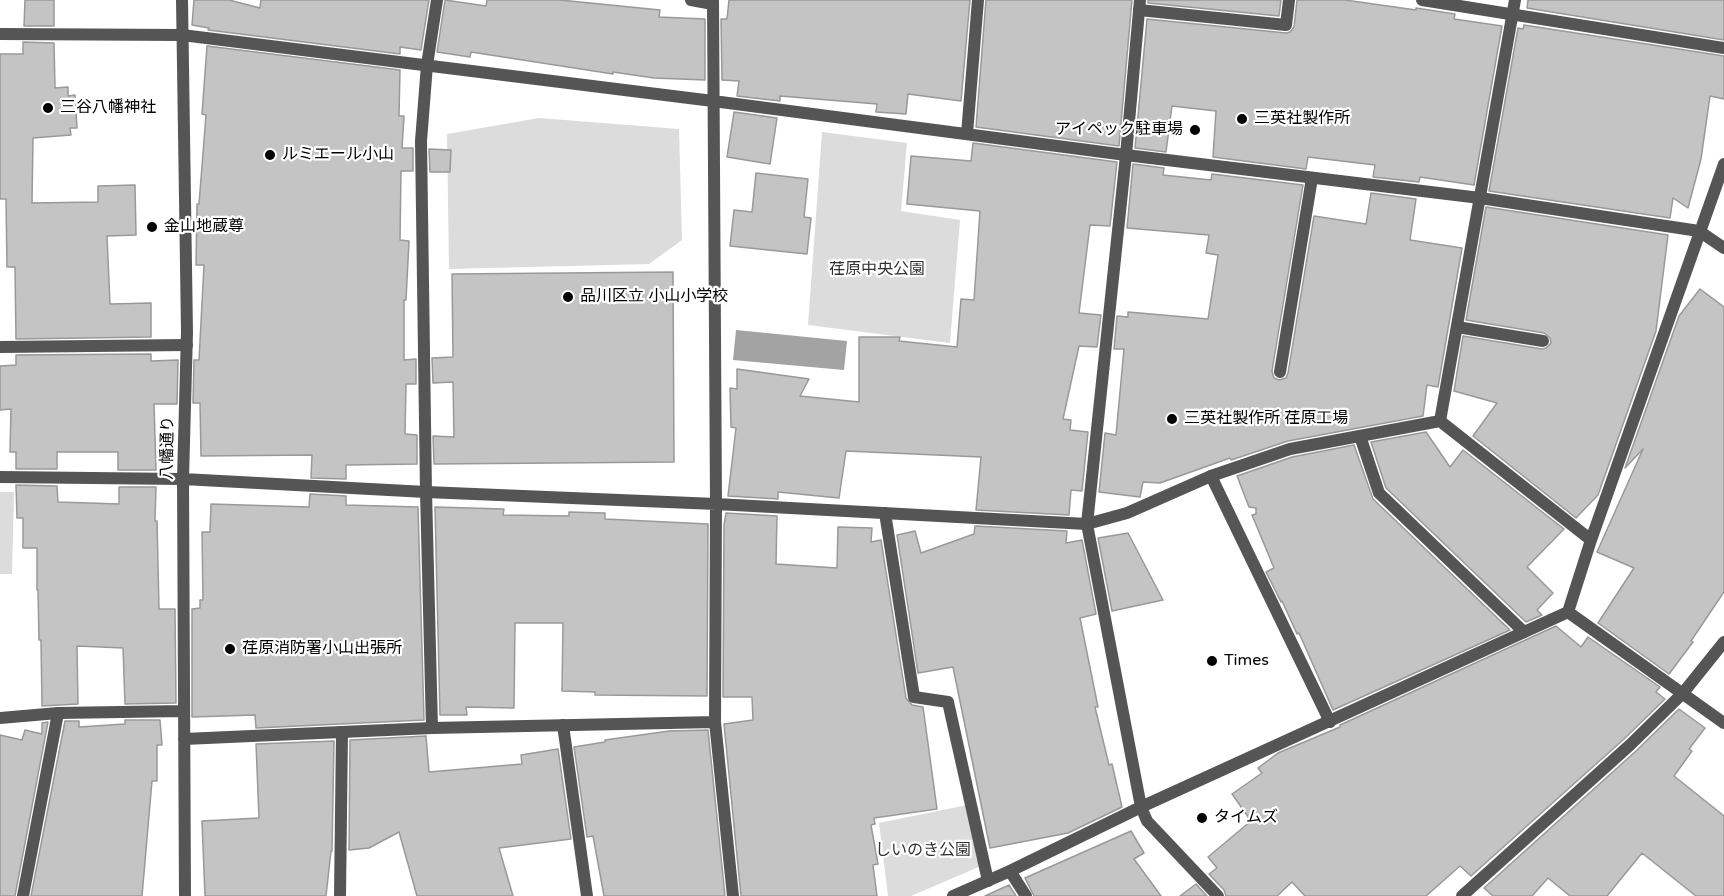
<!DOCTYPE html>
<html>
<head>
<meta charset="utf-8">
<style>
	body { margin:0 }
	canvas { display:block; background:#fff }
</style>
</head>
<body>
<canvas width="1724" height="896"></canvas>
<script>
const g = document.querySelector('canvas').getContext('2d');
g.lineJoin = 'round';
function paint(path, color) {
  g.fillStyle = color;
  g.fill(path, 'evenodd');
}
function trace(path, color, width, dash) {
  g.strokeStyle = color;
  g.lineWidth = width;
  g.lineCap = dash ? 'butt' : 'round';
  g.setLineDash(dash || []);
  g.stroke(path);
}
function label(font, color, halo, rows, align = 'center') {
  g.font = font + ' "Varela Round","Noto Sans JP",sans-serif';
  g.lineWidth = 4.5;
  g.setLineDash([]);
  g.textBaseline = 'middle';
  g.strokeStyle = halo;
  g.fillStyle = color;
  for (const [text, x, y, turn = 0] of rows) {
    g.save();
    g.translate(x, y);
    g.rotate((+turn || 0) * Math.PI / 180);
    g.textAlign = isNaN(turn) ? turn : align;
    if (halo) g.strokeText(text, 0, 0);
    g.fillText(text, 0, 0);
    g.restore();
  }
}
const green = new Path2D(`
	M539 118 679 129 682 240 649 264 449 269 447 134Z
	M822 132 907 143 901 211 960 220 950 343 808 325Z
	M0 492H14L12 574H0Z
	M967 805 981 866 911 896H888L879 823Z`);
const water = new Path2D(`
	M736 330 847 341 844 370 733 360Z`);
const building = new Path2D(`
	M25 0H54V26H24Z
	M194 0H229L260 8 261 0H429L421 50 400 47V54L208 30 209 28 192 25Z
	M445 0 486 6 487 0H560L660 10 659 17 705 19V80L654 78 613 72V74L471 52 470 57 437 52Z
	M729 0H970L961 101 908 94 906 114 876 112 877 104 780 96V101L737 96 739 81 722 80 721 19H727Z
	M986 0H1132L1119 146 976 127Z
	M1148 0H1281L1279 16 1148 3Z
	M1297 0H1345L1416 10V8L1455 14 1454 19 1502 26 1474 185 1420 177 1419 182 1373 177 1375 165 1308 157 1306 169 1213 157 1216 111 1172 106 1166 152 1135 148 1147 19 1286 33 1290 32 1294 27Z
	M1528 0H1724V40L1527 8Z
	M1524 25 1724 56V99L1710 96 1701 159 1688 208 1673 198 1670 218 1489 191 1518 28 1523 29Z
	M23 42 54 43 55 88 68 87V96L75 95 77 128H70L71 135 33 138 32 203 98 202V186L135 185 136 235 107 236 110 304 151 303V337L16 339 15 267H7L6 199H0V54H23Z
	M207 46 400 70 399 116H404L402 148H413V171H401L400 240 409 241 406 300H404V360L416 359V384H406L405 434 417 435V464L346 465V479L311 478 312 455 201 456 200 403H193L194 360H199L204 265H196L197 204H199L206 115 202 114Z
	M734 112 777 118 770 164 727 157Z
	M973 143 1117 162 1110 226 1090 225 1079 313 1101 315 1097 347 1079 346 1063 419 1071 420 1070 430 1088 432 1082 491 1071 490 1069 515 976 510 981 457 846 451 839 498 778 492V499L728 496 736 428 731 427 730 388 737 389V369L809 379 800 396 859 402V337H900L899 341 957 347 961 299 974 300 980 211 907 204 911 156 971 161Z
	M429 149 451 150 450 172H430Z
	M1133 164 1164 168 1163 175 1211 180 1212 174 1303 185 1272 371 1274 378 1279 380 1286 378 1288 373 1314 216 1366 224 1371 193 1416 199 1410 240 1462 248 1438 387 1427 385 1423 416 1288 441 1231 460 1230 458 1160 483 1143 482 1140 497 1099 492 1105 433 1116 435 1124 349H1114L1117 316 1128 317V312L1208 319 1218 255 1206 253 1209 235 1127 228Z
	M756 173 808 179 804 217 811 218 807 254 730 246 734 210 752 212Z
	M1486 207 1668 235 1656 331 1598 495 1576 518 1473 436 1497 403 1454 391 1463 336 1542 349 1546 348 1551 343 1550 338 1544 333 1466 320Z
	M673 272 674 462 434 464 433 436 454 437 453 382 433 383 432 358 453 357 452 274Z
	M1700 289 1724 307V592L1691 641 1693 642 1669 674 1598 623 1634 568 1597 552 1643 449 1625 468 1679 316Z
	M151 354V361L178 360 177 404H154L156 470H118V452H57V469H16V452H10L11 409 0 410V366L16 365V355Z
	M1426 432 1450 467 1463 450 1564 529 1527 567 1553 593 1537 610 1542 615 1526 622 1386 488 1371 442Z
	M1354 445 1373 499 1510 630 1333 710 1299 633 1297 634 1282 601 1281 602 1266 572 1274 568 1252 515 1256 514V508L1249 507 1237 476 1292 457Z
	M16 485 57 486 58 502 119 504V487H156L155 521H157L159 609H175L176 703 125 704 123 648 77 646 78 704 42 706 41 640H39L38 590H37V548H23V518H17Z
	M310 494 346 496V505L418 507 424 720 256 728 255 715 192 717V609L200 608V600H203L202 532H210L211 504 309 507Z
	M435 507 504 509 503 515 569 516V512L605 513V519L708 524 707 696 595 695V692L562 691 563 623H515L514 708 466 707 467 715H440Z
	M726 513 777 516 776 564 837 568 838 527 872 528 871 542 881 540 906 698 912 705 923 707 937 809 874 818 875 824 871 825 878 864 873 865 877 896H741L724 724 753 720 752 697H723L724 525Z
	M975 526 1067 531 1066 543 1082 540 1096 614 1080 618 1098 707H1095L1109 765 1112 764 1122 807 1068 833 990 848 953 667 918 673 897 535 915 531 921 553 974 534Z
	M1128 533 1163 600 1112 611 1098 538Z
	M1556 626 1581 647 1588 637 1660 687 1656 692 1665 699 1624 739 1471 876 1460 866 1426 896H1305L1292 882 1277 896H1226L1224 890 1209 874 1217 868 1208 857 1251 821 1232 794 1262 773 1258 768 1278 753 1340 727V725Z
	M1679 709 1705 728 1689 749 1692 751 1674 776 1724 816V896H1696L1642 853 1607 896H1570L1548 878 1532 896H1493L1484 888 1636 751Z
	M125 720H160L162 745H157V781H152L142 896H31L65 721H79V727L125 724Z
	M48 722 15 896H0V735L22 740 25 730 42 734V723Z
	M708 730 725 896H604L593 836 587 837 574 747 605 742V740L669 731Z
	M426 736 429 772 522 764 521 755 558 749 571 839 499 848 513 896H417L399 832 369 848 349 850 350 740Z
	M334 741 332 851H331L326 896H205L202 821 259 818 256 744Z
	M1131 831 1144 853 1134 859 1161 896H1034L1025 878Z
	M1196 884 1207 896H1180Z
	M1009 885 1016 896H985Z`);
const lane = new Path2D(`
	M691 0 713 4
	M1422 0 1724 48
	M1139 10 1286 25 1289 0
	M427 65 437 0
	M967 134 978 0
	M1457 327 1543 341
	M0 347 187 345
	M1280 372 1312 178
	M1360 436 1379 493 1524 632
	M1211 476 1330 722
	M426 492 432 728
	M885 513 914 697 948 702 988 881
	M563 725 587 896
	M1010 871 1026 896
	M23 896 58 713
	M340 896 342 732`);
const street = new Path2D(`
	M182 0 187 332 183 479 185 896
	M713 0 716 504 715 722 733 896
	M1140 0 1126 155 1087 524 1141 807 1147 821 1218 896
	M0 34 182 35 713 101 1126 155 1480 198 1699 231 1724 248
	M1440 421 1515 0
	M0 477 183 479 426 492 716 504 1087 524 1127 513 1211 476 1290 449 1440 421 1591 540
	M426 492 421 141 427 65
	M1568 612 1724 723
	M0 718 58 713 184 711
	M184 739 432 728 715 722
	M953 896 1010 871 1141 807 1568 612 1591 540 1724 164
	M1462 896 1630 745 1683 693 1724 642`);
const markers = [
	[48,108,6,"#000"],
	[1242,119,6,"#000"],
	[1195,130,6,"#000"],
	[270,155,6,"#000"],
	[152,227,6,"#000"],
	[568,297,6,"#000"],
	[1172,419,6,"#000"],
	[230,649,6,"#000"],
	[1212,661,6,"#000"],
	[1202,818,6,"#000"]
];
const poiNames = [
	["三谷八幡神社",60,108],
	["三英社製作所",1254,119],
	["アイペック駐車場",1183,130,"right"],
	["ルミエール小山",282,155],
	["金山地蔵尊",164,227],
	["品川区立 小山小学校",580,297],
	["三英社製作所 荏原工場",1184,419],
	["荏原消防署小山出張所",242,649],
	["Times",1224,661],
	["タイムズ",1214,818]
];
const parkNames = [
	["荏原中央公園",877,270],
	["しいのき公園",923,851]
];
const streetNames = [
	["八幡通り",168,448,-89]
];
paint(green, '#dcdcdc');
paint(water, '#a3a3a3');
paint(building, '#c4c4c4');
trace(building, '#999', 1.5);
trace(lane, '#555', 12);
trace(street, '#555', 12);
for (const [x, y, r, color] of markers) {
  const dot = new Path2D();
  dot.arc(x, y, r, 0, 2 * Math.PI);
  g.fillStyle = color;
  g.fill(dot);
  trace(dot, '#fff', 2);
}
label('16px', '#000', '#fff', poiNames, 'left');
label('16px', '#333', '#fff', parkNames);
label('16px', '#000', '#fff', streetNames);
</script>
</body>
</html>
